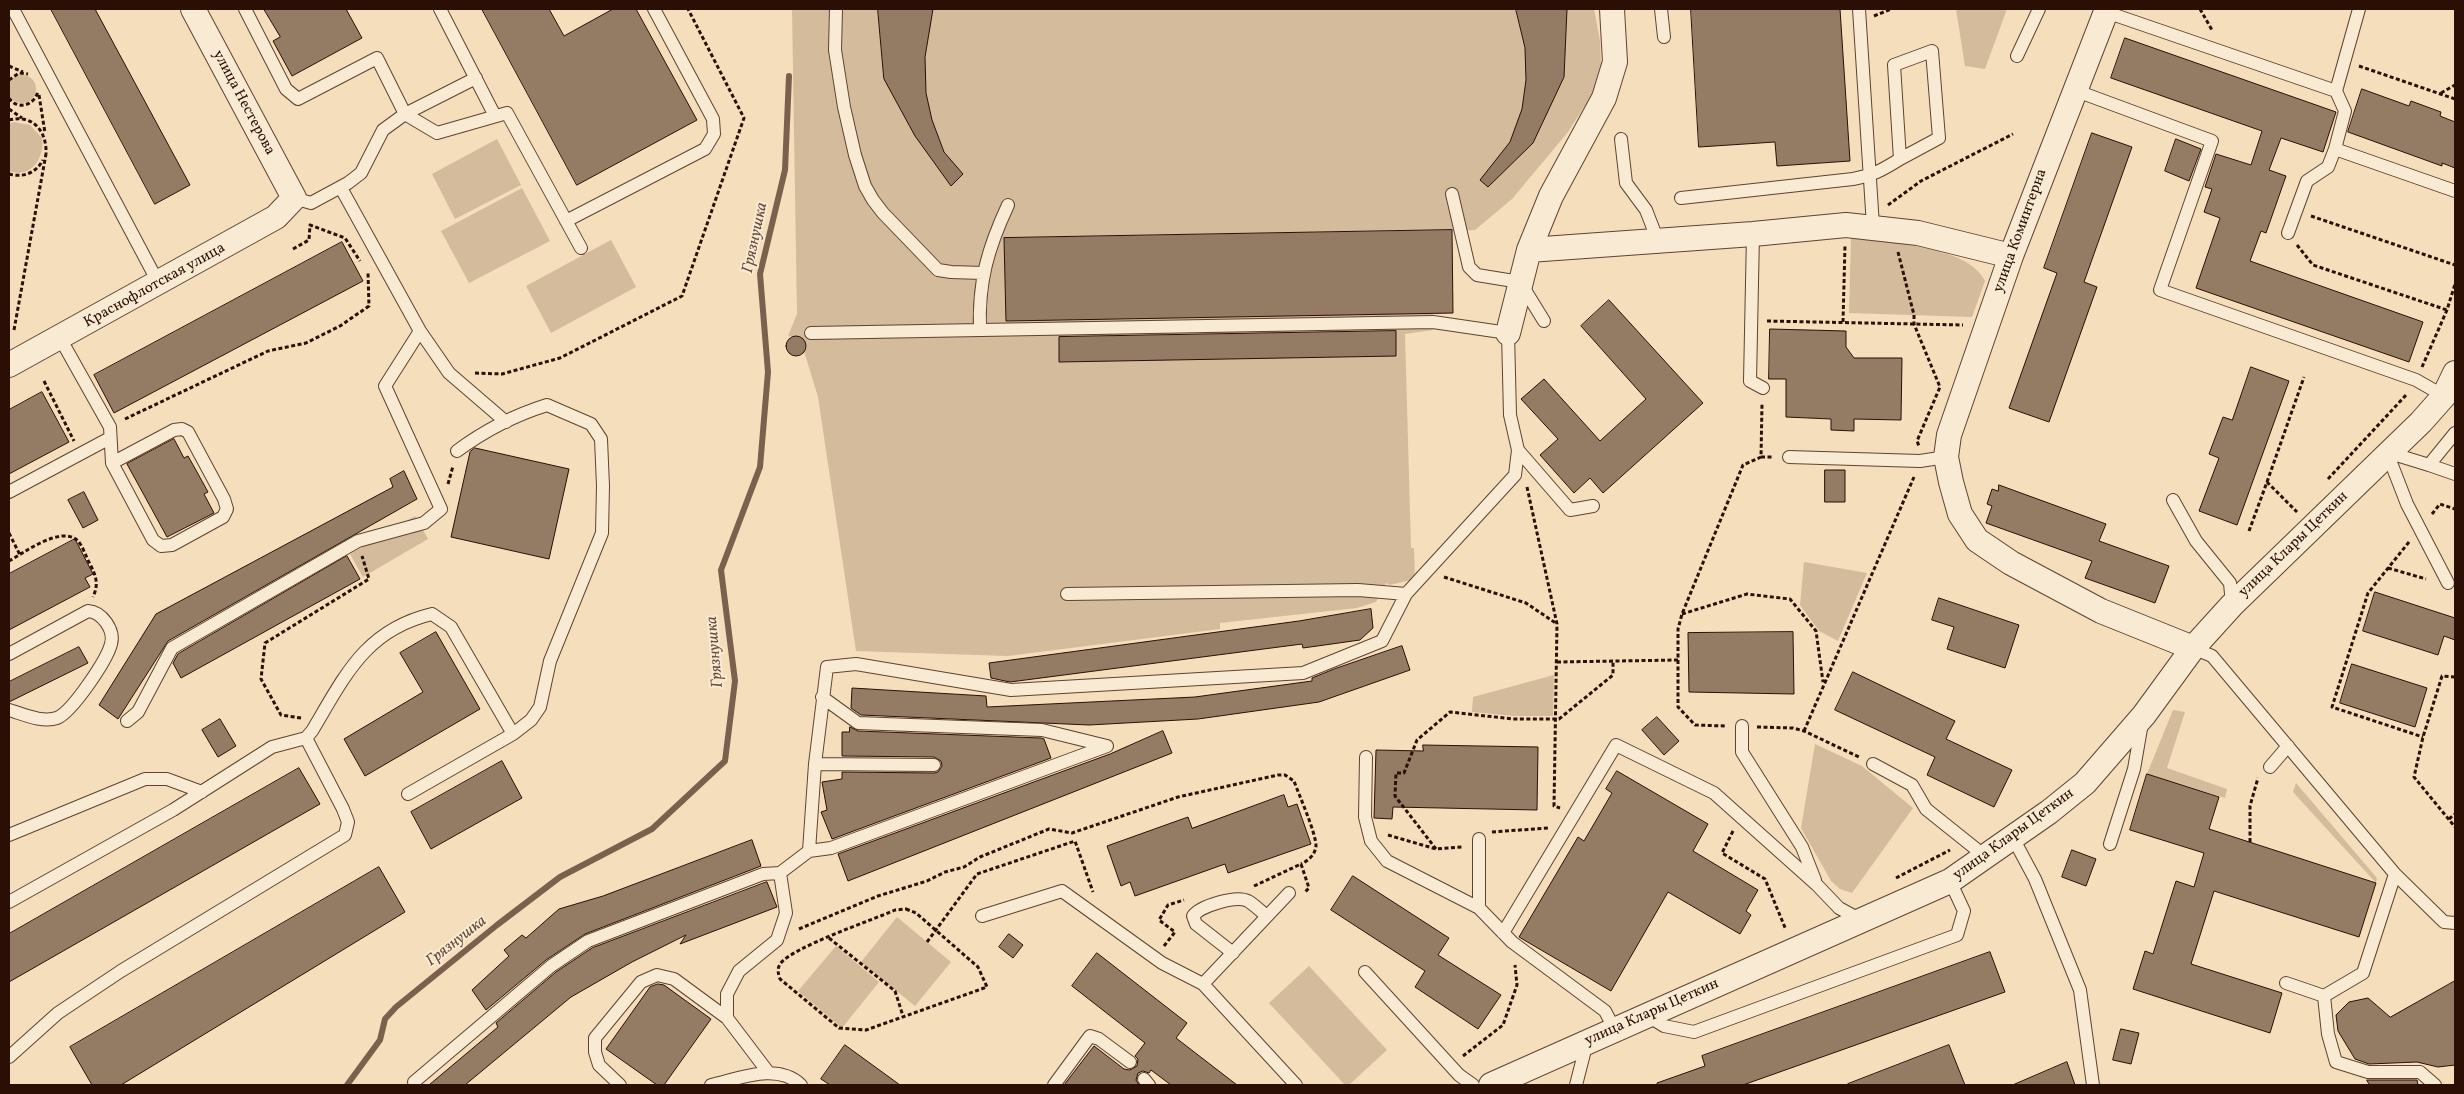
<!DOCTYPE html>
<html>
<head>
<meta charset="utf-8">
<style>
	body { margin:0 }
	#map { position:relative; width:2464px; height:1094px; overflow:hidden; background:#f5debb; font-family:Vollkorn,serif }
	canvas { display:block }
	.frame { position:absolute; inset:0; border:10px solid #2b0f05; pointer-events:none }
</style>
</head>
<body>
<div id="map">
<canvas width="2464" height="1094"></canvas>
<div class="frame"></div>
</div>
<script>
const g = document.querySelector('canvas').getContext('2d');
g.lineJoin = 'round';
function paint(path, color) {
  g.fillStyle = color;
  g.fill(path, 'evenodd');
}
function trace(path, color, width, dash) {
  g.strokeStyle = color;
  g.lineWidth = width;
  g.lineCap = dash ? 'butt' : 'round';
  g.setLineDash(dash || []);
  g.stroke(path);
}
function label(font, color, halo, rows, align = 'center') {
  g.font = font + ' Vollkorn,serif';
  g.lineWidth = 4;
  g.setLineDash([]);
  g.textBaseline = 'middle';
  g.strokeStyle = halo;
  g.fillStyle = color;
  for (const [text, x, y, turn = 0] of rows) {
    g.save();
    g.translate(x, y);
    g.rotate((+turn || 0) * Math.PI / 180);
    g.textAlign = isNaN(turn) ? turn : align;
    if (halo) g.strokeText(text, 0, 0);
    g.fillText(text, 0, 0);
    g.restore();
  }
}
const green = new Path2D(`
	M792 9H1594L1600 41 1601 68 1592 95 1568 132 1512 199 1475 230 1452 231 1453 313 1433 314V330L1405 334 1411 548H1414L1415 579 1390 585 1386 583 1376 602 1357 608 1220 623V629L1008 656 856 651 818 397 804 351V341L801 337 788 336 797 314Z
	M1956 9H2007L1985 69 1965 66Z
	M8 89a14 14 0 1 1 28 0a14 14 0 1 1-28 0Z
	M13 122 30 125 42 138C45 158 31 179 9 171V124Z
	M497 139 521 185 455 219 432 174Z
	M522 188 550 241 469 283 441 231Z
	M1851 238C1886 243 1968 245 1985 281L1972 317 1849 313Z
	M611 240 636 287 551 333 526 286Z
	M415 516 428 539 363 577 350 554Z
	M1804 562 1867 573 1838 641 1819 631 1800 605Z
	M1554 675 1553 716H1514L1472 712 1473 697Z
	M2173 710 2185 712 2167 768 2227 789 2225 798 2147 774Z
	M1815 744 1862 766 1913 808 1852 893 1840 889 1831 881 1801 828Z
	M2296 783 2377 878 2376 883 2293 792Z
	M897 917 951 962 915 1006 861 962Z
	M836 946 879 982 842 1028 798 991Z
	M1309 966 1387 1050 1349 1085H1345L1269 1003Z`);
const stream = new Path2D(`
	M347 1085 380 1040 385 1019 396 1007 497 925 560 877 652 829 725 761 735 681 721 570 760 467 768 372 760 274 785 170 789 76`);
const building = new Path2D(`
	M51 9H95L190 185 155 204Z
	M264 9H346L362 38 292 76 273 41 280 37Z
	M482 9H549L564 36 613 9H636L697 120 577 185Z
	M878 9H933L925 57 926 93 932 120 944 152 963 174 951 186 915 136 884 79Z
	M1516 9H1567L1564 77 1533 143 1488 187 1480 180 1510 142 1522 109 1526 80 1525 48Z
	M1691 9H1840L1850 161 1777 166 1775 142 1699 147Z
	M2125 38 2336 112 2323 152 2281 138 2269 170 2286 176 2266 233 2261 231 2250 261 2423 322 2409 362 2196 288 2220 218 2204 212 2212 189 2205 187 2216 154 2251 165 2262 131 2111 78Z
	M2362 89 2409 106 2411 101 2441 112 2440 116 2455 122V168L2442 163V166L2348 132Z
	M2092 133 2132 147 2084 282 2097 287 2049 422 2009 408 2057 273 2044 268Z
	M2176 139 2201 149 2189 181 2165 171Z
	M1452 230 1453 313 1006 321 1004 238Z
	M342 242 363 281 114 413 94 375Z
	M1609 300 1703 403 1603 493 1590 478 1574 493 1540 455 1558 439 1521 399 1544 379 1600 441 1646 399 1581 326Z
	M1770 329 1846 331V347L1854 358H1902L1901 420 1854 419V431L1831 430V419L1786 417V379H1769Z
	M1396 331V356L1059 362V337Z
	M786 346a10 10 0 1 1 20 0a10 10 0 1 1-20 0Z
	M2251 367 2289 381 2237 525 2199 511 2219 458 2209 454 2223 417 2232 420Z
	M42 392 69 442 9 474V410Z
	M174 439 184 458 188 456 197 472 208 492 204 494 214 513 167 537 127 464Z
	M475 448 569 469 549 559 451 537 470 452Z
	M1825 470H1845V502H1825Z
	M404 471 417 499 168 641 118 719 99 705 156 614 393 487 390 479Z
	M1999 485 2106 524 2099 541 2169 566 2155 603 2085 578 2092 561 1986 523 1992 506 1987 504 1992 489 1998 491Z
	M84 492 98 520 83 528 68 500Z
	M75 539 93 574 85 578 90 587 9 630V574Z
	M347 556 360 579 181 678 173 663 178 654Z
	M2375 592 2455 618V640L2444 636 2438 655 2363 631Z
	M1939 598 2019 625 2005 668 1947 649 1954 627 1932 620Z
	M1371 609 1373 628 1360 640 1303 648 1302 644 1010 682 991 678 989 663 1299 621Z
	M436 632 480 709 365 776 344 739 423 692 400 653Z
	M1793 632 1794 694 1689 692 1688 633Z
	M1402 646 1410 670 1319 702 1198 719 1089 725 861 715 851 708 852 688 986 696 987 707 1195 697 1312 681V678L1334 669Z
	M79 647 88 663 9 702V682Z
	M2352 664 2427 688 2415 727 2340 703Z
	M1853 672 1955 721 1946 739 2012 770 1994 807 1927 775 1935 757 1835 710Z
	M1657 717 1679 741 1664 755 1642 730Z
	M220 719 236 746 218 757 202 730Z
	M850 727 858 731 1041 738 1044 739 1051 758 832 839 821 812 827 810 822 782 842 779V772L934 773 938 772 942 766 941 761 934 757 842 756V732H849Z
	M1163 731 1172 753 848 881 838 854 1110 754Z
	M1423 745 1538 747 1537 810 1393 807 1392 819 1374 818 1376 750 1423 751Z
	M502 761 522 798 431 849 411 812Z
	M299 768 320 804 9 982V934Z
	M1617 771 1708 824 1693 851 1758 890 1746 911 1751 915 1740 934 1668 892 1611 991 1519 937 1578 837 1584 841 1612 793 1606 789Z
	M2147 774 2219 797 2209 829 2376 883 2359 937 2214 891 2191 964 2282 993 2270 1033 2133 989 2145 951 2153 954 2176 881 2194 887 2204 853 2130 830Z
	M1284 795 1288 807 1297 804 1311 844 1228 873 1225 864 1135 896 1130 882 1121 886 1107 846 1188 817 1192 828Z
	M752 840 761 866 585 934 546 960 486 1010 472 990 509 956 504 950 522 935 526 938 559 909 603 896Z
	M2072 850 2096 859 2086 886 2062 877Z
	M379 867 405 912 121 1085H92L70 1047Z
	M1353 876 1449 938 1438 955 1501 995 1478 1029 1415 987 1425 971 1331 910Z
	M767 882 777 907 680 944 686 935 632 962 571 997 465 1085H429L498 1027 496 1023 556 972 592 948Z
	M1009 934 1023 945 1013 958 999 947Z
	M1990 952 2005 992 1743 1085H1657V1083L1705 1066 1702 1056Z
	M1097 953 1187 1023 1176 1038 1237 1085H1171L1151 1070 1149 1073 1143 1071 1138 1073 1136 1080 1139 1085H1064L1094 1046 1124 1069 1130 1070 1137 1066 1138 1059 1135 1056 1145 1043 1072 986Z
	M2455 981V1065L2438 1067 2417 1062 2369 1064 2355 1059 2338 1031 2336 1015 2349 1002 2368 998 2390 1017Z
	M658 984 664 985 711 1019 664 1085H657L606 1049 650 987Z
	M2121 1029 2139 1033 2131 1064 2113 1060Z
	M845 1045 900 1085H830L821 1079Z
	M1949 1045 1965 1085H1849L1848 1084Z
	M2067 1062 2075 1085H2013Z
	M2367 1080H2417L2418 1085H2370Z`);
const path = new Path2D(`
	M2200 9 2212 30
	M1874 16 1891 9
	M9 66 23 72
	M2359 66 2455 99
	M9 80 19 73 28 74
	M2441 93 2455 85
	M39 95 45 133
	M9 98C18 111 35 105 38 91
	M9 109 22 118
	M9 120C33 114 47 131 46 154
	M9 174C23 178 36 173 43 160
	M1888 205 1921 181 2013 134
	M2311 216 2455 265
	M2297 245 2313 265 2447 310
	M293 249 309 240 310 225 345 238 360 261
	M1898 252 1914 315V324L1940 387 1917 441 1919 446
	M1767 321 1963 325
	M1843 322 1845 245
	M14 330 46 154
	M2422 367 2447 310 2455 284
	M475 373 502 374 560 358 682 296 744 118 688 9
	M44 381 74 441
	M125 419 268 351 306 343 340 326 369 306 368 273
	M1761 457H1773
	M2328 479 2407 394
	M2267 482 2304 377
	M448 484 453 466
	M1527 487 1557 624 1554 806 1560 808
	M2432 514 2440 504 2455 509
	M2249 531 2267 482 2297 512
	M9 533 20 555
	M2409 542 2368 593 2332 707 2423 737
	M9 561C25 552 60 526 77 540 82 544 86 557 90 564 96 576 99 584 93 597
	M2388 568 2426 579
	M1444 577 1526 603 1557 624
	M1682 614 1747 594 1790 599 1816 631 1823 682
	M1678 660V707L1695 725 1725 726
	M1557 662 1678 660V629L1682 614 1743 465 1761 457 1762 404
	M2455 677 2442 676 2423 737 2414 777 2455 827
	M301 718 281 715 261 679 265 643 369 579 362 556
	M1757 727 1793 728 1804 731 1859 757
	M1804 731 1914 477
	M2449 819 2455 814
	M1733 831 1722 853 1765 879 1786 930
	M1492 832 1548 828
	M1388 835 1436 849 1462 847
	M2250 842V806L2258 778
	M1436 849 1395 796 1396 773H1404L1417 740 1450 712 1513 719H1559L1613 675V661
	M1896 878 1950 850
	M1254 886 1301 864 1309 888 1305 892
	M906 909 916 913 978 967 987 987 866 1030 839 1028 780 979C778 973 777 969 780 964 792 947 873 920 895 910Z
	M799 929 878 896 927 881 945 872 964 867 980 857 1049 829 1072 833 1178 797 1278 775H1285L1294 781C1299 795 1316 833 1316 846 1315 855 1309 860 1301 864
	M829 938 895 991 903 1016
	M927 942 977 874 1075 841 1093 892
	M1164 946 1175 932 1159 920 1168 905 1184 900
	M1463 1056 1503 1025 1517 985 1515 965`);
const lane = new Path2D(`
	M13 9 159 284
	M245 9 286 89 298 99 377 58 405 114 437 133 507 113 581 248
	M440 9 495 116
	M836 9 835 50 844 107 855 155 865 186 873 200 883 213 938 270 951 272 983 273
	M1661 9 1664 37
	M1859 9 1873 226
	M2106 12 2336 91
	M2017 56 2039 9
	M2074 90 2212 141 2160 290 2416 380 2444 396
	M1621 139 1626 183 1646 210 1658 241
	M2335 149 2455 191
	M341 188 420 331 449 373 506 422
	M1452 194 1469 267 1477 275 1520 282 1544 321
	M294 198 311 203 348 183 361 173 383 130 405 114 476 78
	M1681 198 1853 179C1872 176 1884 169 1900 159L1894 65 1932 51 1939 138 1900 159
	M566 221 705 149 714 134 713 119 654 9
	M2288 233 2307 181 2328 167 2335 149 2345 111 2336 91 2359 9
	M1753 234 1750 381 1763 388
	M980 330C978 282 988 248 1008 205
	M60 338 110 427 112 463 153 540 161 546 172 545 223 517 227 509 224 499 188 432 182 429 174 430 112 463
	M2455 433 2429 465 2455 474
	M1518 450 1570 510 1593 506
	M2390 453 2429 465
	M2388 455 2407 504 2448 583
	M1789 457 1920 461 1946 457
	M9 492 110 438
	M2173 500 2196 541 2230 583 2232 605
	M1067 594 1358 590 1406 594
	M2193 648 2212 656 2395 874 2363 973 2324 996 2286 983
	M9 654 88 611C102 612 115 630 111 644 107 660 72 712 57 718 42 723 23 714 9 710
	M127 721 138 712 172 648 358 541 424 523 441 509 385 386 420 331
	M1742 726V752L1802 847 1815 880
	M306 738 312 731C345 676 365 630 432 614L451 627 513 734
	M1366 757 1365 817 1371 841 1387 861 1479 908 1512 942 1605 1011 1615 1030
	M815 764 934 765
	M1873 764 1912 785 1926 809 1986 857
	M2270 767 2288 746
	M408 794 513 734 531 720 540 707 550 661 602 533 603 486 601 439 591 424 547 405C515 415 484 431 457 451
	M9 835 145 779H167L202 792
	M2013 838 2035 879 2080 990 2093 1085
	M1479 839V908
	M2110 844 2134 769 2142 723
	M809 851 831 848 1107 746 1042 730 858 723 822 697
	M2395 874 2444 922 2455 923
	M9 902 173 810 272 747 306 738 343 809 348 822 345 835 121 971 58 1013 9 1057
	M982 916 1062 891 1162 963 1203 984 1296 1085
	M1503 933 1616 745 1714 793 1817 885 1839 908 1861 920
	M1233 953 1196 924 1193 916C1200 906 1236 895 1248 901 1255 905 1261 912 1267 916
	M1365 972 1459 1075 1473 1085
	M1203 984 1289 893
	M2324 996 2328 1034 2336 1062 2368 1072H2420L2435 1085
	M1648 1016 1664 1026 1694 1032 1957 935 1964 911 1950 881
	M727 1018V994L739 971 777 940 786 913 780 873 809 851 815 764 827 667 856 664 1011 690 1303 673 1382 641 1406 594 1515 475 1518 450 1510 415 1508 333 1433 322 811 333
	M1144 1079 1149 1085
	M414 1082 551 966 588 941 763 874 780 873
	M620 1085 599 1065 595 1052V1038L641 982 657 975 674 979 727 1018 768 1072
	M711 1085C739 1079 777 1062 801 1085
	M1054 1085 1090 1036 1099 1039 1130 1062
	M1576 1085 1587 1042`);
const street = new Path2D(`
	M2107 9 2011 256 1949 435 1946 457 1951 482 1960 514 1977 540 2011 563 2101 611 2193 648
	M1529 250 1753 234 1846 225 1918 233 2011 256
	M1508 333 1529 250 1551 196 1604 98 1615 62 1612 9
	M9 365 276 217 294 198 193 9
	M1491 1085 1950 881 2049 812 2085 783 2144 715 2193 648 2232 605 2421 422 2444 396 2455 373`);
const streetNames = [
	["улица Нестерова",243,103,62],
	["улица Коминтерна",2021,231,-70],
	["Краснофлотская улица",155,286,-29],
	["улица Клары Цеткин",2294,545,-44],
	["улица Клары Цеткин",2014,835,-36],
	["улица Клары Цеткин",1652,1013,-24]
];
const waterNames = [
	["Грязнушка",756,238,-78],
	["Грязнушка",716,652,-95],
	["Грязнушка",457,942,-38]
];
paint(green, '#d3bb9c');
trace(stream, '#7b614d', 6);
paint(building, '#947b64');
trace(building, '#2b0f05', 1);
trace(lane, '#5e4332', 14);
trace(street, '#5e4332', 26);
trace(path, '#2b0f05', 3, [4, 2.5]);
trace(lane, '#f8ead3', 12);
trace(street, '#f8ead3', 24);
label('15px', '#2b0f05', '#f8ead3', streetNames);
label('italic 16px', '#674d3b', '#f8ead3', waterNames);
</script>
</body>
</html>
